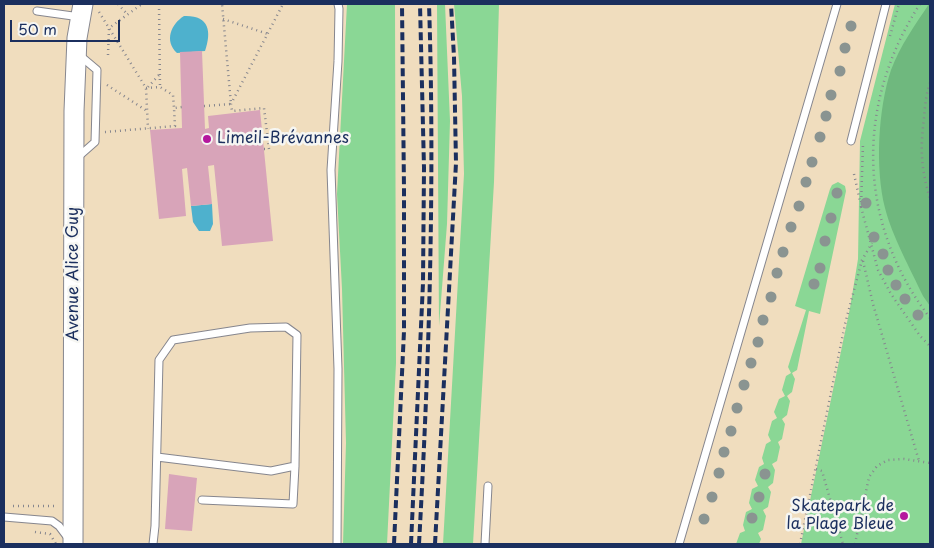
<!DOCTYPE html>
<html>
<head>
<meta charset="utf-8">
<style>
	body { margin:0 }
	#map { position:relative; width:934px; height:548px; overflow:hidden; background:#f0ddbe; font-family:"Playpen Sans",sans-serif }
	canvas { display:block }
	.frame { position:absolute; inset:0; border:5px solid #1b2f5e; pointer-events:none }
	.scale { position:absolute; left:10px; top:20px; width:110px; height:22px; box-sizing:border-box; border:2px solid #1b2f5e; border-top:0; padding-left:6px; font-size:15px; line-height:18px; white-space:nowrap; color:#1b2f5e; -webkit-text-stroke:4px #f6f6f2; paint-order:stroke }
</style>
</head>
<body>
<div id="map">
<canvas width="934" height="548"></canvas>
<div class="frame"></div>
<div class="scale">50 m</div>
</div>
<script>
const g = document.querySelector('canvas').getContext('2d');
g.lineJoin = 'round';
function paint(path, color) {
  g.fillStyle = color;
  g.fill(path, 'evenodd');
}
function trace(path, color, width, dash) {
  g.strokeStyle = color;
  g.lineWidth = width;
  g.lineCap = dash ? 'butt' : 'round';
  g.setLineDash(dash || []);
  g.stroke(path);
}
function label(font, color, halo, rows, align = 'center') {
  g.font = font + ' "Playpen Sans",sans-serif';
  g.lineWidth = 5;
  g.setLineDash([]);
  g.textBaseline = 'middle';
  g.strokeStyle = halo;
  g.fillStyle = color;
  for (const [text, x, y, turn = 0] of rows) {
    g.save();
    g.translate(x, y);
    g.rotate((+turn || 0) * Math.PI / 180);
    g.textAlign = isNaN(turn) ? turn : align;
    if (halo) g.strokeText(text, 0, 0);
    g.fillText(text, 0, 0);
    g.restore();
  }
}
const green = new Path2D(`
	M347 4H395L396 363 387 544H343L346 443 342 289 337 194Z
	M437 4H445L450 121 447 224 439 326Z
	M454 4H499L494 182 473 544H443L464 174 462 96Z
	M895 4H930V544H801L850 308 858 259 860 141Z
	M838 182 845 186 846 191 820 314 809 311 797 370 792 373 795 379 792 392 787 396 790 401 787 415 782 419 785 424 782 439 778 442 780 447 777 461 772 464 775 470 773 483 768 487 771 492 768 507 763 510 766 516 763 530 758 533 761 539 759 544H736L740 533 745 531 743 525 746 512 752 509 749 503 752 489 758 486 755 480 759 467 764 464 762 458 766 444 771 441 768 435 772 421 777 418 774 412 779 399 785 396 782 390 786 376 791 373 788 367 806 310 795 306 830 189 832 185Z`);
const forest = new Path2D(`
	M929 4H930V306L923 296C911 270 892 236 885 208 875 169 878 109 891 70 900 46 915 25 929 4Z`);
const water = new Path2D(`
	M184 16C209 15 212 31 205 51L177 53C164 41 171 24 184 16Z
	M212 204 213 224 210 231H199L193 222 191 206Z`);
const building = new Path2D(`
	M202 51 205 129 209 128 208 116 260 110 273 241 222 246 214 165 208 166 212 204 191 206 187 168 182 169 186 216 159 219 150 130 182 128 180 52Z
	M169 474 197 478 192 531 165 529Z`);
const path = new Path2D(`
	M118 4 127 14
	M159 4 160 87
	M920 4C855 104 857 223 930 318
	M99 12 146 88 148 129
	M223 19 268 34
	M890 36 899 4
	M108 55 109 28 142 4
	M930 83C926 94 925 106 924 118 920 150 921 168 930 199
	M107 85 147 111
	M148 87 159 75
	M146 88 160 87 173 95 174 108
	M204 106 231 104 222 4
	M105 132 175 126 174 108 182 107
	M264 149H269L264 108 232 111 231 104 283 4
	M854 174 860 201
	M861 207 863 143
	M861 207 878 270 891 294 920 336 930 346
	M863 261 873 304 919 461
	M816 469 822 471 843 544
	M13 506H57
	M35 532 50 534 56 544
	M800 544 845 324 862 260 872 243
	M855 544 869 477 877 466 888 460 904 459 930 463`);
const service = new Path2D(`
	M37 11 80 17
	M851 141 886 4
	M78 157 95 142 97 70 78 54
	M157 457 271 471 295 466
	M4 517 52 521 59 526 68 538
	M153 544 155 526 159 360 173 340 250 328 286 327 297 335 295 466 293 504 202 500
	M337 544 338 369 331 170 338 61 339 9 338 4
	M485 544 488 486
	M679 544 837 4`);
const secondary = new Path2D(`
	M73 544 74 111 77 38 83 4`);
const rail = new Path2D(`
	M394 544 404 331V190L402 4
	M411 544 423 283 424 168 420 4
	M419 544C429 364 435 184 429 4
	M435 544 456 163 454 57 451 4`);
const trees = [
	[851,26],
	[845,48],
	[840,71],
	[831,95],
	[826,116],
	[820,137],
	[812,162],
	[806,182],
	[837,193],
	[866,203],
	[799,206],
	[831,218],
	[791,227],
	[874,237],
	[825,241],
	[783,252],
	[883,254],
	[820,268],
	[888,270],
	[777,273],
	[814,284],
	[896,285],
	[771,297],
	[905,299],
	[918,315],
	[763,320],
	[758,342],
	[751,363],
	[744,385],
	[737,408],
	[731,431],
	[724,452],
	[719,473],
	[765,474],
	[712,497],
	[759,497],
	[752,518],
	[704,519]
];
const markers = [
	[207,139,5,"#b5179e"],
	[904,516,5,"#b5179e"]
];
const poiNames = [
	["Limeil-Brévannes",217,139],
	["Skatepark de",894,507,"right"],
	["la Plage Bleue",894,525,"right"]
];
const streetNames = [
	["Avenue Alice Guy",74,274,-90]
];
paint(green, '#8ad795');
paint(forest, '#6fb87e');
paint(water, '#4eb1cd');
paint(building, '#d8a4b9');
trace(service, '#86868e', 9);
trace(secondary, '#86868e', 21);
trace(path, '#86868e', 2.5, [1, 4]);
trace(service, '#fff', 7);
trace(secondary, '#fff', 19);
trace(rail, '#1b2f5e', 4, [8, 4]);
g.fillStyle = '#8a9491';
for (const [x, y] of trees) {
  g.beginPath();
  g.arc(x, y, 5.5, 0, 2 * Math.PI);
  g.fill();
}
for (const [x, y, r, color] of markers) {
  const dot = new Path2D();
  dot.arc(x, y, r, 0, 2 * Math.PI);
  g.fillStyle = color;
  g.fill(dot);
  trace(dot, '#f6f6f2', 2);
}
label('16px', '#1b2f5e', '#f6f6f2', poiNames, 'left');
label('16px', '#1b2f5e', '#f6f6f2', streetNames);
</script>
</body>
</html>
